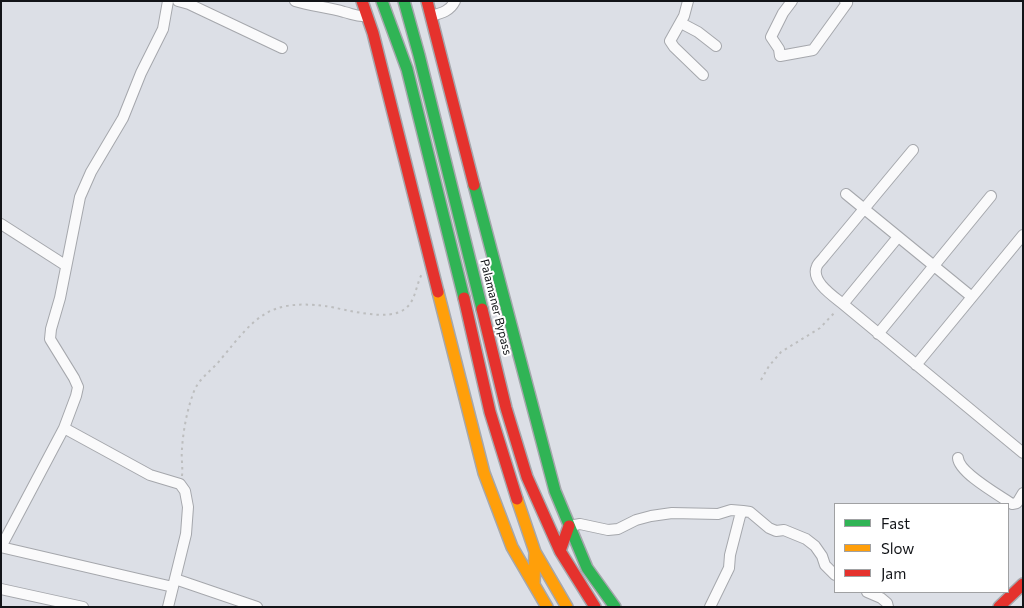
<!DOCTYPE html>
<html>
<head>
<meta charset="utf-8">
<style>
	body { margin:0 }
	#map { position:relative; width:1024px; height:608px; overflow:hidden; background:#dcdfe6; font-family:Commissioner,sans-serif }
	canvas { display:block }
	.frame { position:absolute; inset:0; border:2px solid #121418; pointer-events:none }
	.legend { position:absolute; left:834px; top:503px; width:175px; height:90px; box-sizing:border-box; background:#fff; border:1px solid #a0a1a3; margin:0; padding:6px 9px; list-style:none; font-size:15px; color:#121418 }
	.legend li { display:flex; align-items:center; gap:10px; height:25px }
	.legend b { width:25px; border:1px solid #a0a1a3 }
</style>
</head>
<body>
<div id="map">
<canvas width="1024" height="608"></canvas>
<div class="frame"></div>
<ul class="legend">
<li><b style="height:6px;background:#30b455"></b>Fast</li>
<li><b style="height:6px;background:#ff9f0a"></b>Slow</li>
<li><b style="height:6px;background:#e5322d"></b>Jam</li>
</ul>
</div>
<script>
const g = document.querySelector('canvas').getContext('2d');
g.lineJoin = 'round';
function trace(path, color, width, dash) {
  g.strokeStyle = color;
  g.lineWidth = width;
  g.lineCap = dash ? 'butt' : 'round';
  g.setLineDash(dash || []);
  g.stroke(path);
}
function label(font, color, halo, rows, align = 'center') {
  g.font = font + ' Commissioner,sans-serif';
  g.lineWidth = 4;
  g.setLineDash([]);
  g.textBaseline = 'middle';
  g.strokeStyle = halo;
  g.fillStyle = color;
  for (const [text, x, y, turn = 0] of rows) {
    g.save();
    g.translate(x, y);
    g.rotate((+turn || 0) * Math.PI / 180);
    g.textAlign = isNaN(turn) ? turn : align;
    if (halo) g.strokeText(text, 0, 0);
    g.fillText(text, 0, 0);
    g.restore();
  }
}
const path = new Path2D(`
	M761 380 769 366 781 352 820 328 836 311
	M182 476C183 467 181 458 182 449 183 432 187 410 193 394 198 378 212 371 221 359 255 318 267 299 325 306 346 309 389 323 406 308 416 300 416 284 422 274`);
const street = new Path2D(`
	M178 1 189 4 282 48
	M295 1C311 6 328 7 344 12 353 14 357 17 367 16
	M688 1 684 16 670 41 674 47 703 75
	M792 1 783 13 771 37 779 49 780 56 813 50 847 3 845 1
	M431 16C442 13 450 11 455 1
	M681 23 698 32 716 46
	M913 150 824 257C822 260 818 263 817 266 810 281 833 296 843 304L1023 453
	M846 194 972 297
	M1 224 65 265
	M843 304 898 237
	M878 334 991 196
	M916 365 1023 235
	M64 428 150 475 180 484 185 491 188 507 186 534 168 607
	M958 458C959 473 999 495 1012 504L1017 503 1023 493
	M569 526 580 524 608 530 618 529 636 520 651 516 672 513 718 514 731 510 743 511
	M1 547 64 428 76 396 78 387 74 378 50 339 51 329 60 298 80 197 91 172 123 118 141 73 163 29 168 1
	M1 547 173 587
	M175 579 257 607
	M1 589 83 607
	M867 592 881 598 887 603 888 607
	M710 607 729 568 730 555 740 516 743 511 750 512 769 528 776 531 784 530 806 539 815 546 822 556 825 565 835 575`);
const fast = new Path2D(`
	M382 1 407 69 464 298
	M404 1 419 55 482 309
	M474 185 555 491 587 568 615 607`);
const slow = new Path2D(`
	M438 292 484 473 512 547 547 607
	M517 499 535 552 567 607
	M534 584 535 552`);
const jam = new Path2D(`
	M362 1 373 33 438 292
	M427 1 474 185
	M464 298 490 412 517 499
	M482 309 506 408 527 477 560 551 595 607
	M560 551 569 526
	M999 607 1023 584`);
const streetNames = [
	["Palamaner Bypass",496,307,76]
];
trace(street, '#a5a7ac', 12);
trace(fast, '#a5a7ac', 14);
trace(slow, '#a5a7ac', 14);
trace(jam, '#a5a7ac', 14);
trace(path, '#bdbebf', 2, [2.5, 4]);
trace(street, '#fafafb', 10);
trace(fast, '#30b455', 11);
trace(slow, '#ff9f0a', 11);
trace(jam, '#e5322d', 11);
label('12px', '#121418', '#fff', streetNames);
</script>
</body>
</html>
